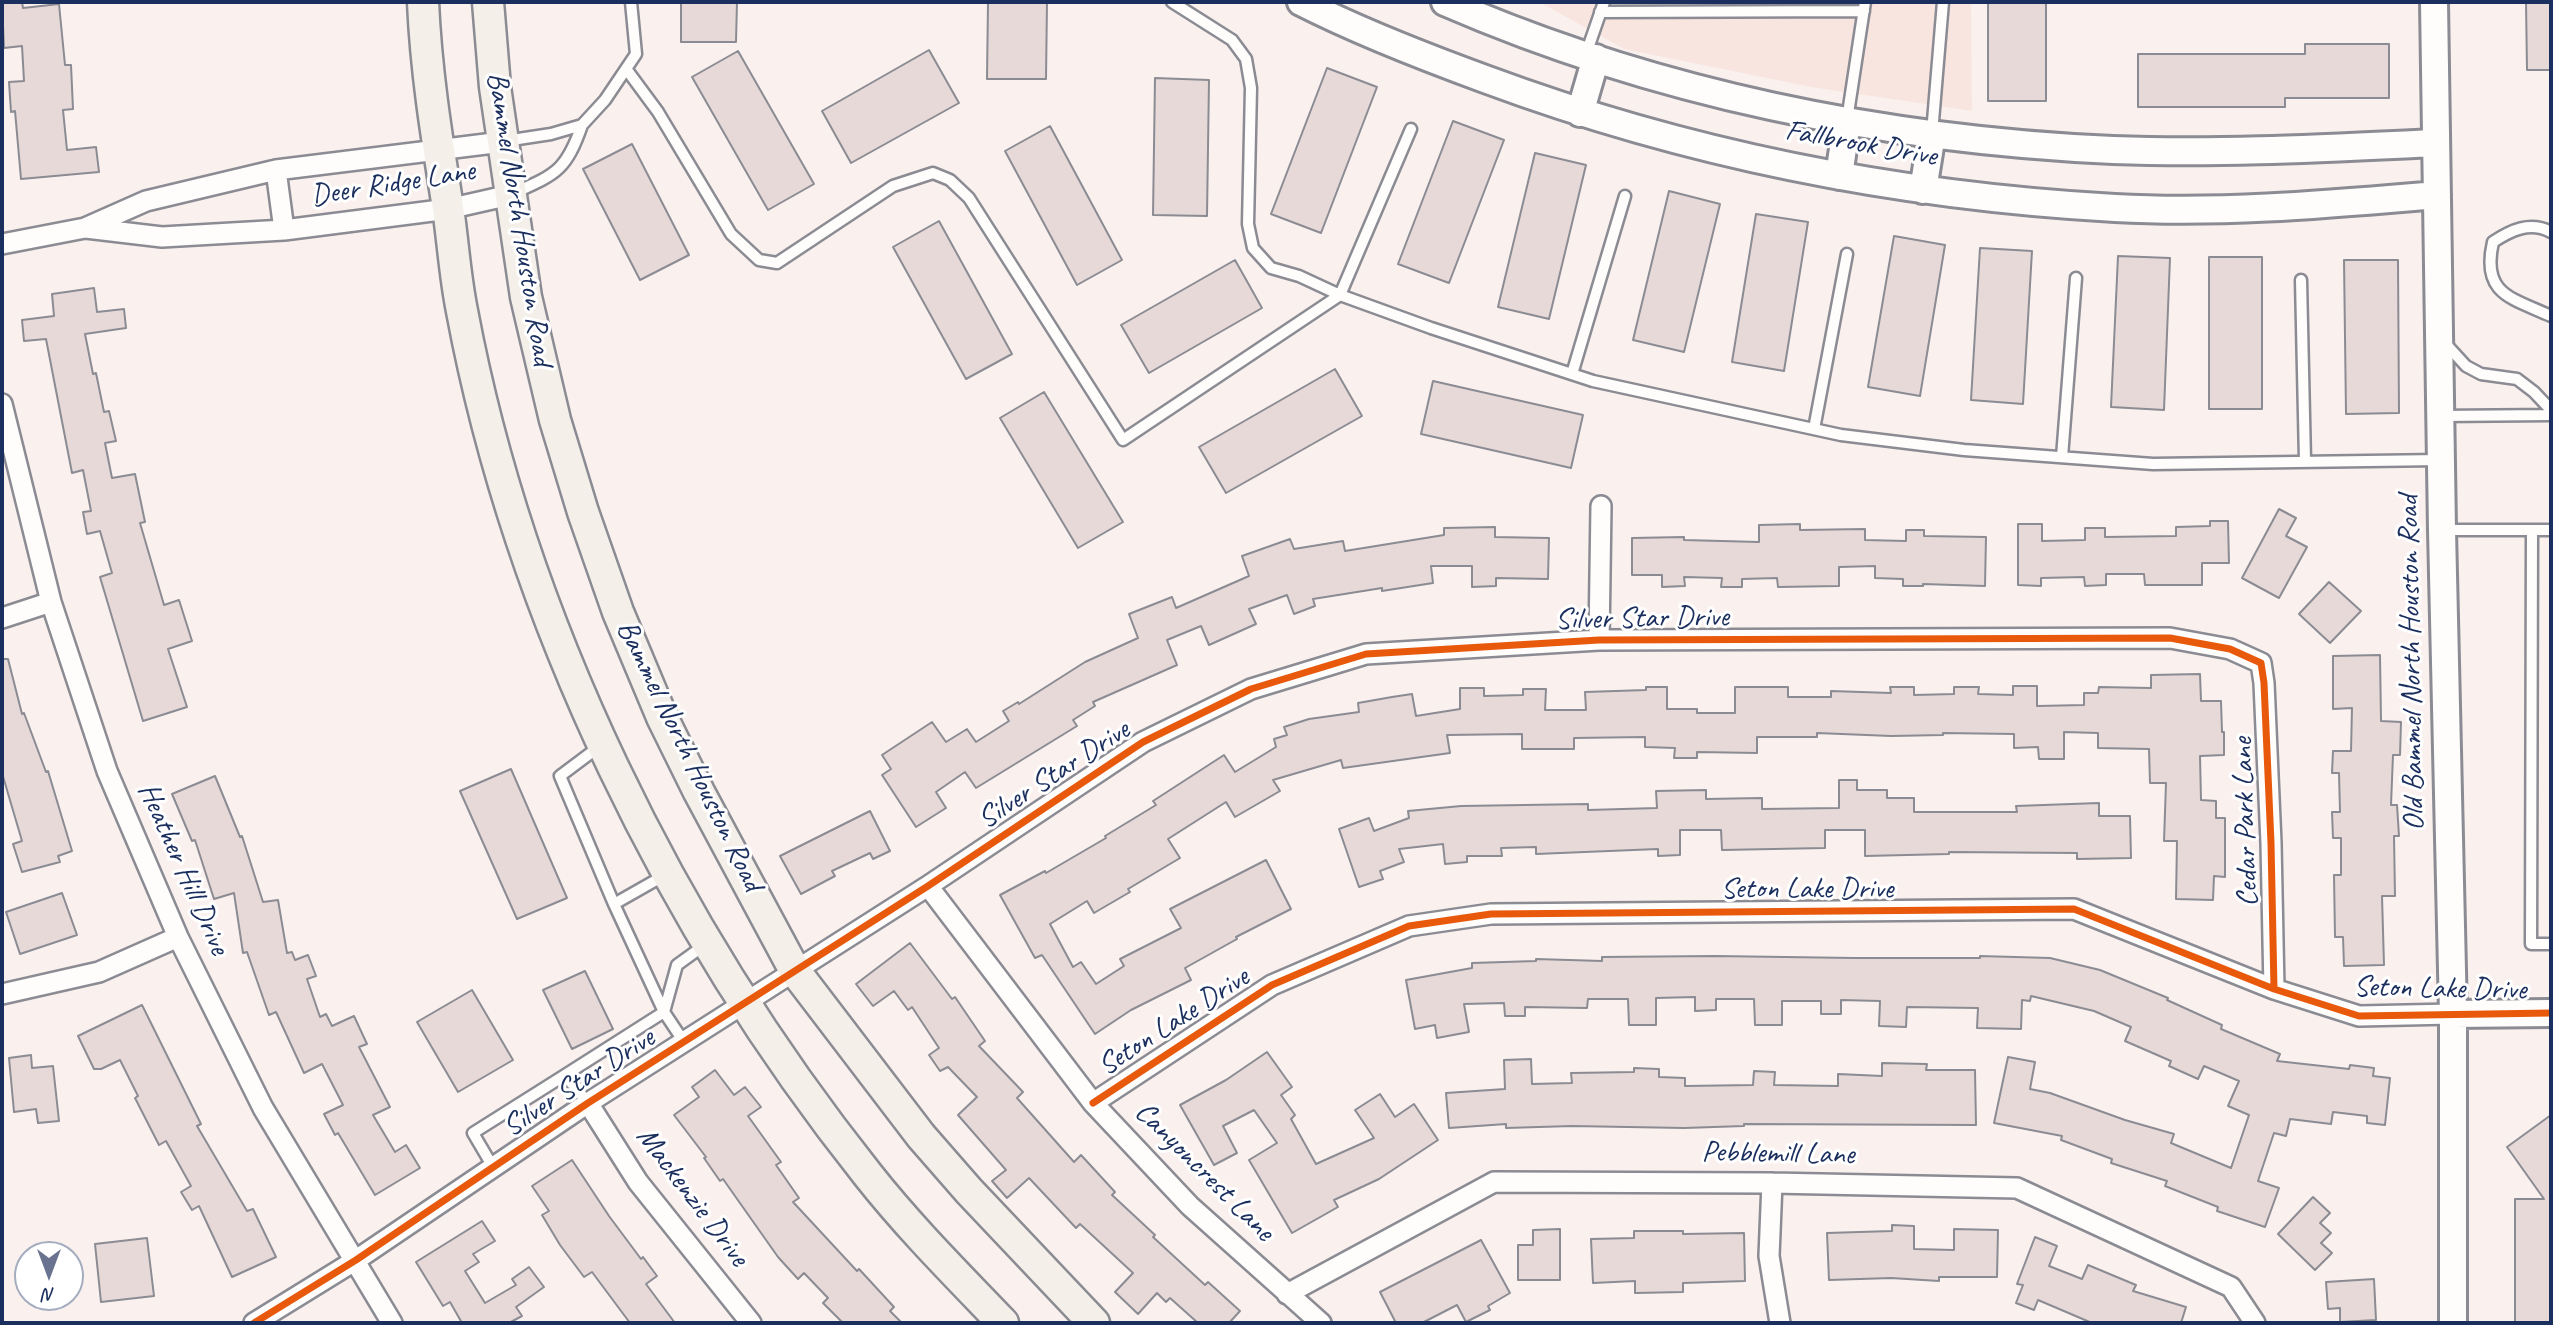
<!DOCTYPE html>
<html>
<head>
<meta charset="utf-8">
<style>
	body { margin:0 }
	#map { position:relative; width:2553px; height:1325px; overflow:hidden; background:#faf1ee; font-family:Caveat,sans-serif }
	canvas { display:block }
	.frame { position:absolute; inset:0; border:4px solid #1b2f5e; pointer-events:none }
	.north { position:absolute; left:14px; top:1241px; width:70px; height:70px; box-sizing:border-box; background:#fff; border:2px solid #a4acbf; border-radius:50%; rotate:180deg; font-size:19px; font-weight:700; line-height:28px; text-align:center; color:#1b2f5e }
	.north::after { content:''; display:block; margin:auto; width:24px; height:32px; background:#697390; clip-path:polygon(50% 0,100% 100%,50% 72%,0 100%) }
</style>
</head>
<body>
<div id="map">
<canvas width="2553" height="1325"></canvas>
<div class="frame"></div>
<div class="north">N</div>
</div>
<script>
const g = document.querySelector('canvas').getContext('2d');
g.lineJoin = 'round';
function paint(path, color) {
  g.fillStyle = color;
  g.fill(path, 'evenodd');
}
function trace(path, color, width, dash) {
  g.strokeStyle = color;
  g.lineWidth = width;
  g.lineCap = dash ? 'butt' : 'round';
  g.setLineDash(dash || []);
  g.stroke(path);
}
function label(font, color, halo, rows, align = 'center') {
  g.font = font + ' Caveat,sans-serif';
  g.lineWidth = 6;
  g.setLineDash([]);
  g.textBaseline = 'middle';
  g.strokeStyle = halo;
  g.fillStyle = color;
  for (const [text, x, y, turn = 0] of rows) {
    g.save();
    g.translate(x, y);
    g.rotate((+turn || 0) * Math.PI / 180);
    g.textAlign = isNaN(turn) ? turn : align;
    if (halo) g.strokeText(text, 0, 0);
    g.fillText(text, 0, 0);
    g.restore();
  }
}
const built = new Path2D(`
	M1539 2H1971L1972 111 1811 87 1624 49Z`);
const building = new Path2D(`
	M22 2 23 8 59 4 65 65H71L73 109 63 110 67 150 96 147 99 172 21 179 15 111 11 112 9 82 24 81 22 46 4 48 2 3Z
	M681 2H737L736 42H681Z
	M988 2H1047L1046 79H987Z
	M1988 2H2046V101H1988Z
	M2526 2H2551V70H2527Z
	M2305 44H2389V98H2285V107H2138V54H2305Z
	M929 50 959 103 851 163 822 111Z
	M738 51 814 184 768 210 692 77Z
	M1327 68 1377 87 1321 233 1271 214Z
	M1155 78 1209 80 1207 216 1153 215Z
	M1453 121 1504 140 1449 283 1398 264Z
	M1050 126 1122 260 1077 285 1005 151Z
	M632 144 689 255 640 280 583 169Z
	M1535 153 1586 165 1549 319 1498 307Z
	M1669 191 1720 204 1684 352 1633 340Z
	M1756 214 1808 222 1784 371 1732 362Z
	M939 221 1012 354 966 379 893 247Z
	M1894 236 1945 245 1920 396 1868 387Z
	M1980 248 2032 251 2023 404 1971 400Z
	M2118 256 2170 258 2164 410 2111 407Z
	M2209 257H2262V409H2209Z
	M1235 260 1262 308 1149 373 1121 325Z
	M2344 260H2398L2399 413 2346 414Z
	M94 288 97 312 124 309 126 328 85 334 93 374 96 373 104 412 109 411 116 441 105 443 112 478 135 474 145 522 140 523 164 605 179 600 192 641 168 649 187 707 143 721 100 577 112 573 100 531 87 534 83 512 91 511 83 470 72 473 46 339 24 341 22 320 54 316 52 294Z
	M1335 369 1362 416 1226 493 1199 447Z
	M1433 381 1583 415 1571 468 1421 434Z
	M1044 392 1123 522 1078 548 1000 418Z
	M2279 509 2296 518 2286 536 2307 547 2279 598 2242 578Z
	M2210 521H2228L2229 563H2202V585H2145L2144 574H2106V585L2085 586 2084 577 2041 578V586L2018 585V524H2042V541L2085 540V528H2105V537L2176 536V527L2210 526Z
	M1800 524V530L1865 529V540L1906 541V530H1924V536L1986 537 1985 586 1923 584V586H1903V579L1875 578V566L1839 567V586L1778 587 1777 578 1742 579V587H1721L1722 578 1684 577 1685 586 1662 587V575H1632V538L1684 537V540L1759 542V525Z
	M1495 527V537L1549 538 1548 579 1496 578V586L1472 587V566H1431L1433 583 1382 591V588L1313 599 1315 606 1294 614 1287 595 1249 609 1256 624 1209 645 1201 626 1167 640 1177 665 1093 702 1095 706 1073 720 1077 726 976 788 965 772 936 792 946 808 916 827 882 775 891 769 882 755 932 722 946 742 967 729 976 742 1009 721 1003 711 1018 702 1019 704 1085 662 1138 638 1129 614 1172 597 1176 608 1249 576 1242 556 1290 539 1294 549 1343 541 1345 551 1444 535V528Z
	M2329 582 2361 611 2330 643 2299 614Z
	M2380 655 2381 721 2401 722 2400 755H2393L2391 805H2397L2399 836H2394L2395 896H2382L2384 965 2344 966 2343 937H2335L2334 875H2341V838H2333L2332 812H2340L2339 773H2332L2333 751H2351L2352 708 2333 709V656Z
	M2 659H8L22 714 24 713 46 772 48 771 72 851 58 856 60 862 22 872 13 844 22 841 2 773Z
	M2200 674 2201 701H2221L2222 732H2224V755L2200 756 2201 800 2216 801V818H2225V877L2214 876 2213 900 2176 899 2177 841H2164L2166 783H2150L2149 749 2098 748V733L2064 732V759H2039L2038 747 2014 748V734L1943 733V735L1891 736 1817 733V737H1757V753L1697 752V758H1674L1675 748 1645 747V737L1574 738V749H1522V734L1447 735 1450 753 1343 768 1341 760 1273 780 1280 791 1235 817 1226 802 1168 839 1180 858 1128 889 1130 892 1094 913 1087 901 1050 924 1073 967 1081 962 1096 984 1124 966 1120 959 1181 928 1170 909 1266 860 1291 909 1236 937 1237 939 1185 968 1191 980 1131 1010 1095 1034 1042 955 1035 958 1000 895 1045 871 1046 873 1106 838 1105 836 1156 805 1153 801 1224 755 1235 772 1276 747 1274 739 1287 735 1284 727 1309 719 1359 712 1358 703 1392 697 1412 694 1416 716 1460 709V688H1484V696L1523 695V689H1546L1545 710H1586L1585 692 1646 690V687H1667V709H1697V713H1735V687H1788V697H1831V691L1891 693 1890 687H1914V695L1954 694V687H1979L1978 694 2013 695V686H2037V706L2084 705V693H2098L2099 687 2151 688V675Z
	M511 769 567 898 517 919 460 791Z
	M215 776 240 837 242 836 263 902 278 900 287 953 292 952 295 960 308 955 316 976 307 979 320 1017 326 1014 332 1026 354 1016 367 1044 359 1047 390 1107 373 1115 395 1152 406 1145 420 1168 375 1195 338 1133 335 1135 324 1114 343 1105 322 1064 304 1073 276 1012 269 1015 247 952 243 953 234 893 214 899 195 840 192 841 172 794Z
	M1839 780H1857V790H1887V798H1914V812H2017L2016 806 2099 803V816H2130L2131 858 2077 859V853L1949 852V854L1865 856V830H1825V848L1722 850 1721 830H1680V855L1658 856V849L1536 854V847L1501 848 1502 856H1467V862L1445 864 1443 844 1399 849 1404 862 1380 871 1383 879 1359 887 1339 829 1369 818 1374 831 1409 818 1408 811 1461 806 1588 804V810L1657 808 1656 791 1706 790V799L1762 798V809L1839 808Z
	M870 811 890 851 873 859 870 853 832 871 835 876 801 894 780 856Z
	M62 893 77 935 20 954 6 912Z
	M910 943 952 999 955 997 985 1041 979 1046 1023 1092 1017 1098 1074 1162 1081 1155 1115 1192 1112 1195 1155 1235 1153 1237 1205 1285 1208 1282 1240 1311 1229 1323H1198L1170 1298 1166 1302 1157 1293 1138 1314 1115 1292 1133 1273 1080 1224 1076 1228 1029 1178 1007 1198 992 1181 1006 1170 958 1115 977 1097 948 1067 940 1071 929 1055 939 1048 912 1007 908 1010 894 991 873 1006 856 984Z
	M1715 956 1854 958H1980V956L2050 958 2100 970 2168 998 2167 1000 2222 1025 2221 1029 2280 1054 2277 1061 2349 1069 2350 1065 2374 1068 2373 1076 2390 1078 2385 1125 2367 1123V1116L2333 1112 2331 1124 2290 1119 2286 1136 2274 1133 2258 1181 2279 1188 2265 1227 2217 1211 2218 1207 2165 1186 2167 1181 2111 1163 2112 1159 2061 1140 2062 1136 1994 1123 2008 1057 2035 1062 2030 1089 2050 1093 2125 1120 2174 1134 2171 1143 2231 1168 2249 1115 2228 1106 2239 1081 2204 1066 2198 1079 2169 1066 2171 1061 2125 1041 2131 1027 2094 1011 2031 996 2030 1001 2022 1000 2021 1029 1977 1028 1978 1008 1907 1007 1906 1027 1879 1026 1880 1001 1841 1000V1014H1821V1001H1782V1025H1755L1754 999H1716V1010L1695 1011V997L1656 998V1025H1629L1628 999H1588L1587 1008 1525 1007V1016H1505L1504 1003 1464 1004 1469 1032 1437 1038 1435 1025 1415 1029 1406 980 1472 968V963L1536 961V959L1602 961V957Z
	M585 971 613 1029 572 1049 543 990Z
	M472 990 513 1060 458 1092 417 1022Z
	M142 1005 201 1124 197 1126 247 1211 253 1209 276 1257 232 1277 199 1206 192 1210 181 1192 191 1186 166 1141 159 1145 135 1098 138 1096 120 1060 101 1069H94L78 1036Z
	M1267 1052 1292 1087 1281 1095 1295 1115 1291 1119 1316 1164 1374 1138 1355 1110 1380 1094 1395 1117 1414 1104 1438 1140 1379 1179 1334 1200 1338 1207 1292 1233 1249 1160 1277 1143 1254 1110 1223 1126 1237 1153 1214 1165 1180 1105 1226 1080Z
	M31 1055 32 1068 53 1066 59 1121 38 1123 36 1109 14 1112 9 1058Z
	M1531 1059 1532 1084 1572 1083 1571 1073 1634 1072V1068L1659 1069V1077L1685 1078V1086L1753 1085 1754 1071 1775 1072 1774 1085 1838 1086V1074L1882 1076V1063L1927 1064 1926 1070H1975L1976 1125 1744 1124V1126L1684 1128 1572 1126 1506 1128V1124L1449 1128 1446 1093 1505 1089 1504 1060Z
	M715 1070 734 1095 745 1087 761 1107 748 1116 781 1162 776 1165 799 1198 793 1202 857 1271 859 1269 894 1307 890 1311 902 1323H843L823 1303 828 1298 804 1273 798 1279 778 1257 723 1179 720 1181 704 1158 706 1157 674 1115 699 1097 692 1087Z
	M2551 1115V1323H2515V1199H2544L2507 1147Z
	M572 1160 609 1216 641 1259 643 1257 657 1276 646 1284 675 1323H630L592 1272 584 1277 560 1245 542 1215 549 1211 532 1186Z
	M2313 1197 2330 1213 2320 1223 2331 1233 2321 1243 2332 1253 2315 1270 2278 1234Z
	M482 1221 495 1241 473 1254 479 1262 465 1271 485 1303 516 1285 512 1279 529 1267 544 1287 516 1307 522 1316 509 1323H462L450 1302 443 1306 416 1262Z
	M1892 1225 1914 1226V1249L1954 1250V1229L1998 1230 1997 1277H1939V1281L1891 1278 1829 1280 1827 1233 1892 1231Z
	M1560 1229V1280H1518V1245H1533V1230Z
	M1634 1231H1683V1234L1744 1233 1745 1281 1683 1283V1292L1635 1293V1281L1593 1283 1591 1239 1634 1238Z
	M2035 1237 2057 1246 2049 1266 2082 1279 2088 1265 2136 1285 2133 1291 2186 1307 2181 1323H2092L2038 1300 2034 1310 2016 1303 2023 1285 2017 1284Z
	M147 1238 154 1296 101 1302 95 1244Z
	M1481 1240 1510 1293 1488 1306 1490 1310 1466 1322 1457 1305 1422 1323H1396L1380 1292Z
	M2374 1279 2376 1320 2340 1322V1308L2328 1309 2326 1282Z`);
const lane = new Path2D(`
	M1172 2 1232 40 1246 59 1251 88 1248 224 1253 248 1271 268 1299 276 1340 295 1431 328 1593 381 1841 435 1964 450 2153 464 2440 460
	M1600 12 1864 11
	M1586 54 1604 2
	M627 70 658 112 731 234 759 260 777 263 893 186 933 173 950 180 969 198 1123 440 1340 295 1411 129
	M1847 120 1865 2
	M582 125 605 100 636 54 631 2
	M1932 133 1943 2
	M505 141 551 134 582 125C566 171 556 174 514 193
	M2551 232C2530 221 2511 230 2493 242 2481 294 2511 298 2551 316
	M2301 280 2305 461
	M2445 343 2466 366 2481 374 2517 379 2534 392 2551 410
	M1572 374 1625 196
	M2440 416 2551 415
	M1814 429 1847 254
	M2062 457 2076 278
	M2443 530H2551
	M2532 530 2531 944H2551
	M600 746 560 776 614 904
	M665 875 614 904 664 1012 684 1042
	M565 1075 664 1012 677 965 706 944
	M493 1167 473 1133 565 1075 588 1103`);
const street = new Path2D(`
	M276 170 284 230
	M86 228 162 237 284 230 448 209 510 195
	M2 244 85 228 146 201 276 170 502 142
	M2 404 51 602 107 771 178 937 263 1108 392 1323
	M2 618 51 602
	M1599 640 1601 506
	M928 886 1093 1103 1190 1206 1321 1323
	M2 994 99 972 178 937
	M588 1103 638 1182 751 1323
	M1093 1103 1272 985 1409 926 1491 914 2074 909 2274 989 2359 1016 2453 1014
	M1772 1183 1769 1256 1780 1323
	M1287 1294 1494 1182 1772 1183 2017 1188 2231 1287 2255 1323
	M254 1323 356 1260 588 1103 928 886 1143 742 1251 689 1366 654 1599 640 2170 638 2230 649 2261 663 2264 683 2271 843 2274 989`);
const secondary = new Path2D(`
	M1301 2C1360 32 1422 56 1485 79 1687 154 1899 196 2115 208 2222 214 2330 204 2437 195
	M1445 2C1655 93 1885 140 2113 150 2221 154 2328 148 2436 143
	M2434 2 2442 530 2453 1014V1323
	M1580 113 1596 58
	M1839 176 1847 121
	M1923 190 1932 134
	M2453 1014 2551 1013`);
const primary = new Path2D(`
	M423 2C426 72 437 139 448 208 453 242 455 277 462 311 520 621 672 929 868 1175 909 1227 957 1275 1003 1323
	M488 2 495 87 526 297 555 420 583 512 618 612 662 717 699 792 795 971 921 1136 969 1191 1094 1323`);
const cycleway = new Path2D(`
	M1093 1103 1272 985 1409 926 1491 914 2074 909 2274 989 2359 1016 2551 1013
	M254 1323 356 1260 588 1103 928 886 1143 742 1251 689 1366 654 1599 640 2170 638 2230 649 2261 663 2264 683 2271 843 2274 989`);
const streetNames = [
	["Fallbrook Drive",1861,144,10],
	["Deer Ridge Lane",393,184,-9],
	["Bammel North Houston Road",519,219,81],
	["Silver Star Drive",1642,619,-1],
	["Old Bammel North Houston Road",2412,663,-91],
	["Bammel North Houston Road",689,756,64],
	["Silver Star Drive",1054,775,-33],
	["Cedar Park Lane",2246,822,-92],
	["Heather Hill Drive",183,869,66],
	["Seton Lake Drive",1807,889],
	["Seton Lake Drive",2440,989,1],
	["Seton Lake Drive",1174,1022,-33],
	["Silver Star Drive",579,1083,-33],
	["Pebblemill Lane",1778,1154,1],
	["Canyoncrest Lane",1204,1172,45],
	["Mackenzie Drive",692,1197,53]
];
paint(built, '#f8e5e0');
paint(building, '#e7d9d7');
trace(building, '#8b8b93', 2);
trace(lane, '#8b8b93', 15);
trace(street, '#8b8b93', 24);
trace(secondary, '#8b8b93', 32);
trace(primary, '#8b8b93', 35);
trace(lane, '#fefdfc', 10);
trace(street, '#fefdfc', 19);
trace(secondary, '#fefdfc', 26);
trace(primary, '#f4efe8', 30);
trace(cycleway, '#e8590c', 7);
label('30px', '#1b2f5e', '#fff', streetNames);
</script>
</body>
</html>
